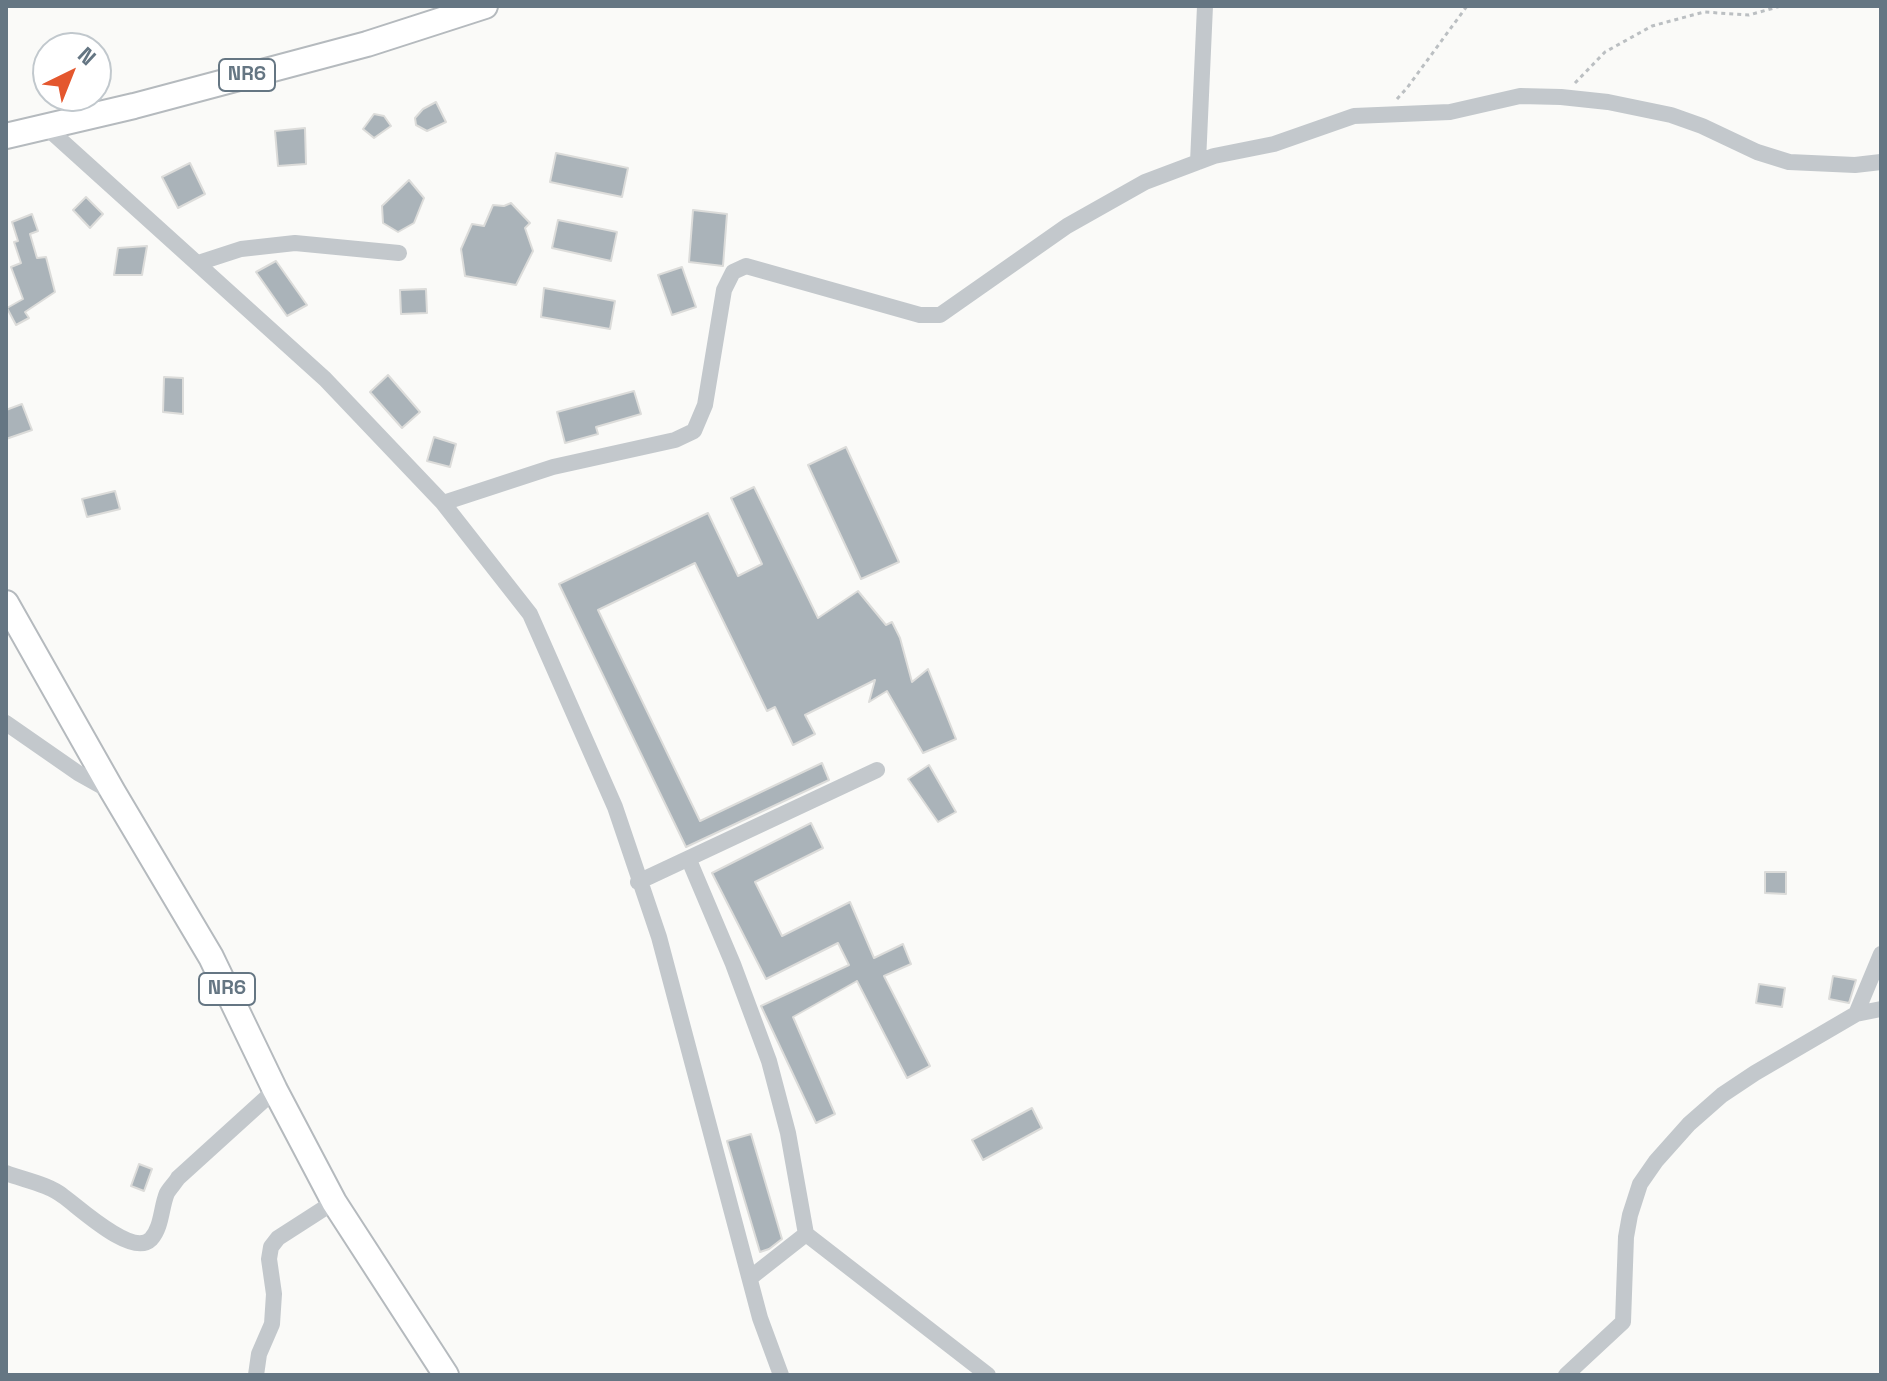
<!DOCTYPE html>
<html>
<head>
<meta charset="utf-8">
<style>
	body { margin:0 }
	#map { position:relative; width:1887px; height:1381px; overflow:hidden; background:#fafaf8; font-family:"Space Grotesk",sans-serif }
	canvas { display:block }
	.frame { position:absolute; inset:0; border:8px solid #657683; pointer-events:none }
	.north { position:absolute; left:32px; top:32px; width:80px; height:80px; box-sizing:border-box; background:#fff; border:2px solid #c1c8cd; border-radius:50%; rotate:43deg; font-size:22px; font-weight:700; line-height:32px; text-align:center; color:#657683 }
	.north::after { content:''; display:block; margin:auto; width:28px; height:36px; background:#e4572e; clip-path:polygon(50% 0,100% 100%,50% 72%,0 100%) }
</style>
</head>
<body>
<div id="map">
<canvas width="1887" height="1381"></canvas>
<div class="frame"></div>
<div class="north">N</div>
</div>
<script>
const g = document.querySelector('canvas').getContext('2d');
g.lineJoin = 'round';
function paint(path, color) {
  g.fillStyle = color;
  g.fill(path, 'evenodd');
}
function trace(path, color, width, dash) {
  g.strokeStyle = color;
  g.lineWidth = width;
  g.lineCap = dash ? 'butt' : 'round';
  g.setLineDash(dash || []);
  g.stroke(path);
}
function label(font, color, halo, rows, align = 'center') {
  g.font = font + ' "Space Grotesk",sans-serif';
  g.lineWidth = 8;
  g.setLineDash([]);
  g.textBaseline = 'middle';
  g.strokeStyle = halo;
  g.fillStyle = color;
  for (const [text, x, y, turn = 0] of rows) {
    g.save();
    g.translate(x, y);
    g.rotate((+turn || 0) * Math.PI / 180);
    g.textAlign = isNaN(turn) ? turn : align;
    if (halo) g.strokeText(text, 0, 0);
    g.fillText(text, 0, 0);
    g.restore();
  }
}
const building = new Path2D(`
	M436 102 446 122 427 131 416 125 415 118 423 109Z
	M374 114 384 116 391 126 374 138 363 129Z
	M305 128 306 164 278 166 275 131Z
	M556 153 628 168 622 197 550 182Z
	M190 163 205 194 178 208 162 177Z
	M409 180 424 198 414 223 398 232 383 223 382 206Z
	M86 197 103 214 90 228 73 210Z
	M511 203 530 223 525 228 533 251 516 285 465 276 461 249 472 224 484 226 493 205 504 206Z
	M693 210 727 214 723 266 689 262Z
	M32 214 38 231 30 234 37 258 46 257 55 292 25 312 29 318 16 325 7 308 23 299 11 267 21 263 14 242 18 241 12 222Z
	M558 220 617 232 611 261 552 248Z
	M147 246 142 275H114L118 248Z
	M276 261 307 305 287 316 256 272Z
	M682 267 696 307 672 315 658 275Z
	M544 288 615 301 610 329 541 317Z
	M426 289 427 313 401 314 400 290Z
	M388 375 420 412 402 428 370 392Z
	M164 377 183 378V414L163 412Z
	M634 391 641 414 596 427 598 434 565 443 557 412Z
	M22 404 32 430 6 439V410Z
	M434 437 456 444 450 467 427 461Z
	M846 447 899 562 861 579 808 465Z
	M754 487 818 618 858 591 886 625 892 622 900 638 912 682 928 669 956 739 923 753 887 691 869 702 875 680 805 715 815 734 793 745 775 707 767 711 695 563 598 610 700 821 822 763 829 780 686 847 559 584 708 513 738 576 762 564 731 498Z
	M115 491 120 509 87 517 82 499Z
	M929 765 956 812 938 822 908 779Z
	M811 823 823 848 755 882 782 936 850 902 874 958 903 944 911 964 884 976 930 1066 907 1078 857 981 793 1017 835 1114 816 1123 761 1006 849 965 838 943 766 979 712 873Z
	M1765 872H1786V894L1765 893Z
	M1833 976 1856 980 1849 1003 1829 999Z
	M1759 984 1785 988 1782 1007 1756 1003Z
	M1032 1108 1042 1128 983 1160 972 1140Z
	M751 1134 782 1239 769 1249 760 1252 727 1141Z
	M139 1164 152 1169 144 1191 131 1186Z`);
const path = new Path2D(`
	M1575 83 1605 52 1652 26 1704 12 1749 15 1781 6
	M1397 99 1407 88 1467 6`);
const street = new Path2D(`
	M45 126 325 379 443 503 530 614 615 807 659 937 760 1318 781 1375
	M1198 162 1205 6
	M198 263 241 249 295 243 399 253
	M443 503 553 467 675 440 694 431 705 405 724 290 733 272 746 266 920 315H940L1067 226 1145 182 1214 156 1274 144 1354 116 1450 112 1520 96 1561 97 1608 102 1671 115 1702 126 1757 152 1789 162 1855 165 1881 162
	M6 723 78 773 112 792
	M689 860 733 964 769 1061 788 1133 806 1234 988 1375
	M638 882 877 770
	M1856 1014 1881 954
	M6 1173C24 1180 48 1184 63 1196 79 1207 132 1258 151 1239 162 1227 161 1207 167 1193 170 1188 175 1183 178 1178L275 1090
	M750 1278 806 1234
	M256 1375 259 1354 272 1324 274 1294 269 1259 271 1247 278 1238 334 1202
	M1566 1375 1623 1322 1626 1237 1630 1215 1640 1184 1656 1161 1689 1124 1722 1095 1755 1073 1856 1014 1881 1009`);
const primary = new Path2D(`
	M6 136 134 106 367 44 485 6
	M6 603 113 792 211 957 275 1090 334 1202 446 1375`);
const shields = [
	[247,75,56],
	[227,989,56]
];
const shieldNames = [
	["NR6",247,75],
	["NR6",227,989]
];
paint(building, '#aab3b9');
trace(building, '#dcdcda', 2);
trace(primary, '#b5babe', 28);
trace(path, '#bbbfc2', 3, [4, 4]);
trace(street, '#c3c8cc', 16);
trace(primary, '#fff', 24);
for (const [x, y, w] of shields) {
  const box = new Path2D();
  box.roundRect(x - w / 2, y - 16, w, 32, 6);
  g.fillStyle = '#fff';
  g.fill(box);
  trace(box, '#657683', 2);
}
label('bold 20px', '#657683', null, shieldNames);
</script>
</body>
</html>
